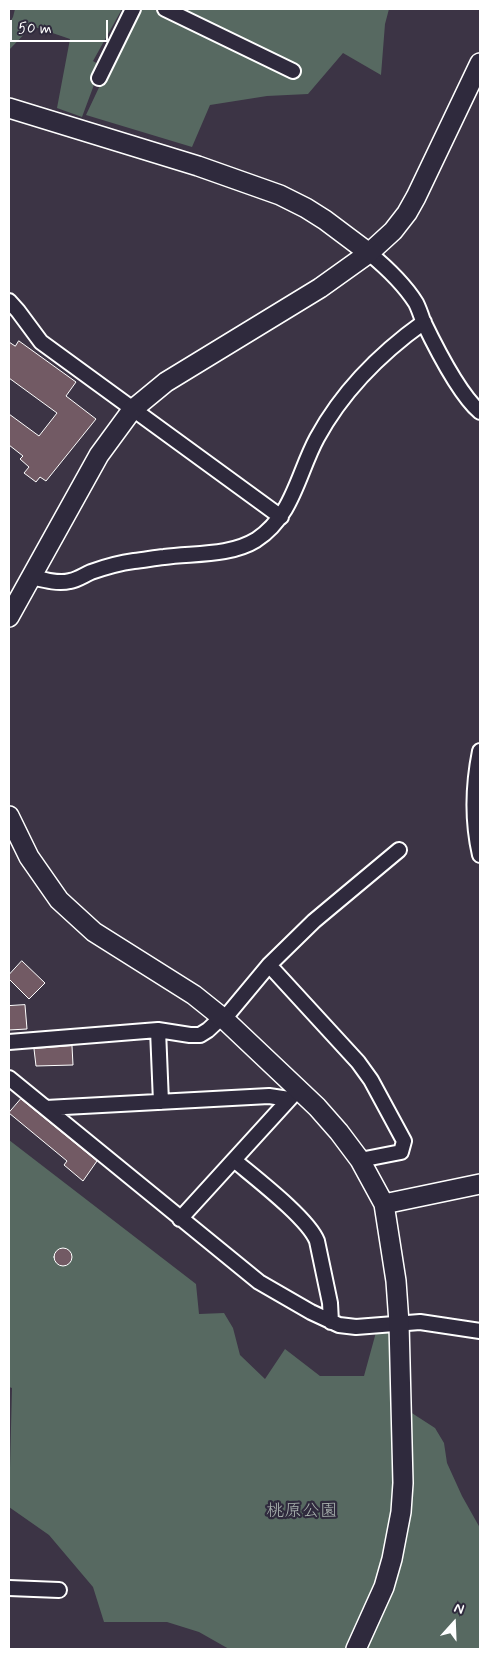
<!DOCTYPE html>
<html>
<head>
<meta charset="utf-8">
<style>
	body { margin:0 }
	#map { position:relative; width:489px; height:1658px; overflow:hidden; background:#3c3445; font-family:Mynerve,sans-serif }
	canvas { display:block }
	.frame { position:absolute; inset:0; border:10px solid #fff; pointer-events:none }
	.north { position:absolute; left:429px; top:1598px; width:50px; height:50px; -webkit-text-stroke:4px #2f2a3d; paint-order:stroke; rotate:20deg; font-size:14px; font-weight:700; line-height:20px; text-align:center; color:#fff }
	.north::after { content:''; display:block; margin:auto; width:18px; height:22px; background:#fff; clip-path:polygon(50% 0,100% 100%,50% 72%,0 100%) }
	.scale { position:absolute; left:10px; top:20px; width:98px; height:22px; box-sizing:border-box; border:2px solid #fff; border-top:0; padding-left:6px; font-size:15px; line-height:18px; white-space:nowrap; color:#fff; -webkit-text-stroke:4px #2f2a3d; paint-order:stroke }
</style>
</head>
<body>
<div id="map">
<canvas width="489" height="1658"></canvas>
<div class="frame"></div>
<div class="north">N</div>
<div class="scale">50 m</div>
</div>
<script>
const g = document.querySelector('canvas').getContext('2d');
g.lineJoin = 'round';
function paint(path, color) {
  g.fillStyle = color;
  g.fill(path, 'evenodd');
}
function trace(path, color, width, dash) {
  g.strokeStyle = color;
  g.lineWidth = width;
  g.lineCap = dash ? 'butt' : 'round';
  g.setLineDash(dash || []);
  g.stroke(path);
}
function label(font, color, halo, rows, align = 'center') {
  g.font = font + ' Mynerve,"Klee One",sans-serif';
  g.lineWidth = 4.5;
  g.setLineDash([]);
  g.textBaseline = 'middle';
  g.strokeStyle = halo;
  g.fillStyle = color;
  for (const [text, x, y, turn = 0] of rows) {
    g.save();
    g.translate(x, y);
    g.rotate((+turn || 0) * Math.PI / 180);
    g.textAlign = isNaN(turn) ? turn : align;
    if (halo) g.strokeText(text, 0, 0);
    g.fillText(text, 0, 0);
    g.restore();
  }
}
const green = new Path2D(`
	M15 9H122L93 61 101 66 82 117 57 108 70 39 32 26 9 50V24L13 17Z
	M136 9H389L385 24 381 75 343 53 308 94 267 96 210 105 192 147 86 115Z
	M9 1140 196 1284 199 1314 224 1313 233 1328 240 1355 265 1379 285 1349 320 1376H364L378 1325 399 1323 401 1406 435 1428 444 1443 447 1463 462 1496 480 1528V1649H229L199 1632 167 1622H104L93 1587 49 1535 9 1507 12 1388 9 1387Z`);
const building = new Path2D(`
	M19 341 76 382 66 396 96 419 46 481 40 477 36 482 24 473 29 467 20 459 23 456 9 445V414L39 436 57 413 9 378V342L15 346Z
	M22 961 45 983 29 999 9 979V975Z
	M25 1005 27 1029 9 1030V1006Z
	M72 1046 73 1065 36 1066 34 1049Z
	M21 1099 97 1161 83 1181 64 1165 67 1161 9 1113Z
	M54 1257a9 9 0 1 1 18 0a9 9 0 1 1-18 0Z`);
const street = new Path2D(`
	M165 9 293 71
	M99 78 133 9
	M369 253C386 267 404 284 416 303 419 309 421 315 423 321 435 346 460 395 480 412
	M9 301 18 311 41 342 281 517
	M32 577C44 580 58 584 70 581 77 580 84 575 91 572 105 567 119 563 134 561 144 560 154 558 164 557 194 553 230 556 256 540 293 516 298 473 317 438 342 392 382 352 424 322
	M480 751C473 786 472 820 480 855
	M269 965 358 1062 371 1080 404 1141 401 1152 360 1160
	M224 1019 269 965 314 921 399 850
	M158 1030 161 1102
	M9 1042 158 1030 190 1035H200L208 1030 222 1017
	M9 1078 259 1282 311 1312 339 1325 356 1327 420 1322 480 1331
	M46 1108 269 1096 289 1099
	M234 1160C254 1177 308 1218 317 1241L330 1303 331 1322
	M180 1219 294 1094
	M9 1588 59 1590`);
const secondary = new Path2D(`
	M9 108 198 166 280 195 306 208 325 220 369 253
	M9 617 99 455 132 410 166 382 320 288 369 253 393 231 407 213 416 197 480 63
	M9 816 29 857 59 900 94 932 194 995 224 1019 317 1107 339 1132 360 1160 384 1204 396 1281 399 1323 403 1483 401 1512 392 1559 384 1587 356 1649
	M384 1204 480 1184`);
const parkNames = [
	["桃原公園",302,1512]
];
paint(green, '#576961');
paint(building, '#725a64');
trace(building, '#fff', 1);
trace(street, '#fff', 18);
trace(secondary, '#fff', 22);
trace(street, '#2f2a3d', 14);
trace(secondary, '#2f2a3d', 19);
label('18px', '#abb4b0', '#2f2a3d', parkNames);
</script>
</body>
</html>
